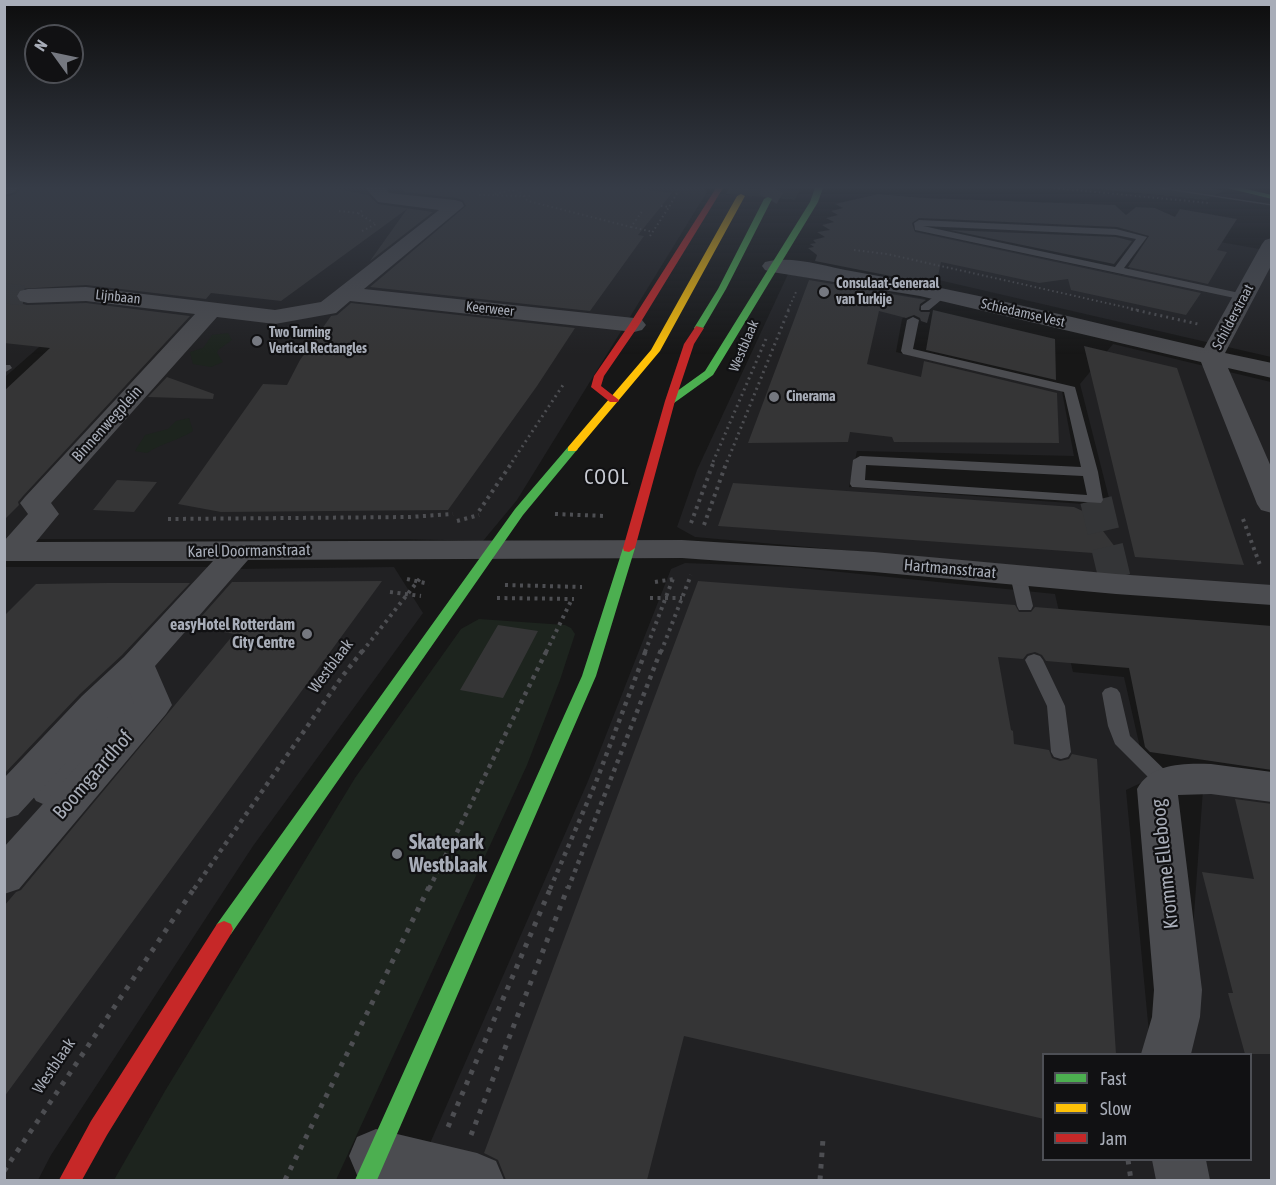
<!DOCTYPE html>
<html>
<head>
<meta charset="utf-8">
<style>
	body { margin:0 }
	#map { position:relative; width:1276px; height:1185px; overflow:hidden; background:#171717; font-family:"Asap Condensed",sans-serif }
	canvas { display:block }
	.frame { position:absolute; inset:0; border:6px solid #a8adb8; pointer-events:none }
	.legend { position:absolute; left:1042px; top:1053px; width:210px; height:108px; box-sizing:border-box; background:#111113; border:2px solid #4d4f55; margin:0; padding:8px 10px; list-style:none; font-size:18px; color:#a8adb8 }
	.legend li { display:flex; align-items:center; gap:12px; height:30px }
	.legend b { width:30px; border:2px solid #4d4f55 }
	.north { position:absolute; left:24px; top:24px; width:60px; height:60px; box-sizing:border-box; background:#111113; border:2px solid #4d4f55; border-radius:50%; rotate:303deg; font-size:16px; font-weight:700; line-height:24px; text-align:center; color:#a8adb8 }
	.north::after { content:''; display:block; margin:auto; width:21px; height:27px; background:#757880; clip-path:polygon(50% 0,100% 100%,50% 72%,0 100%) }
</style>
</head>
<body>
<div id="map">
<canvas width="1276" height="1185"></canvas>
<div class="frame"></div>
<ul class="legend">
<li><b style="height:8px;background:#4caf50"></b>Fast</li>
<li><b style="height:8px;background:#ffc107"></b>Slow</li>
<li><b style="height:8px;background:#c62828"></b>Jam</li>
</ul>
<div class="north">N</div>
</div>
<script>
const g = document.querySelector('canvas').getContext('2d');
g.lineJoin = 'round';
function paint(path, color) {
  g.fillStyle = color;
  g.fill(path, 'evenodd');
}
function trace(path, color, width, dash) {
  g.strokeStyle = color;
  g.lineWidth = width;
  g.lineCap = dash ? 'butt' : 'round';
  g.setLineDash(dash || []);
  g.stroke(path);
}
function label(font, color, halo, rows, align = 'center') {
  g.font = font + ' "Asap Condensed",sans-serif';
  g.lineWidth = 4.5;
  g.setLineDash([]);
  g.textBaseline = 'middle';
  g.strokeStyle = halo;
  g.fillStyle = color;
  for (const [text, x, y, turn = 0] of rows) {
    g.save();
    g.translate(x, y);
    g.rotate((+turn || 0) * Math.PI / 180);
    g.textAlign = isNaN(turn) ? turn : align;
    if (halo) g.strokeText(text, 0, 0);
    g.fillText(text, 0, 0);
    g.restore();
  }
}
const built = new Path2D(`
	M5 188H703L707 192 517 500 483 541 405 539H5V465L129 336 55 333 5 377Z
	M891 226 1124 275 1158 231 1271 251V357L848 259Z
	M788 274 926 299 902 319 896 352 1062 391 1074 456 857 451 849 487 1111 506 1080 384 1113 344 1271 382V588L695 537 677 527 697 470Z
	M685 563 792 567 1055 594 1073 672 1124 677 1141 752 1164 772 1126 790 1151 1054H1044V1160H1160L1161 1165 1205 1174 1202 1160H1250V1054H1184L1203 789 1271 798V1180H414L588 781 671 569Z
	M5 567H216L5 793Z
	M394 567 423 613 253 846 51 1155 38 1180H5L4 817 232 569Z`);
const green = new Path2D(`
	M729 188 800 190 795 200 726 194Z
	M1090 188H1209L1224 191 1205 200Z
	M228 333 232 340 218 350 217 353 223 362 211 367 193 364 190 352 203 348 212 335Z
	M189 418 193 431C177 441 162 443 147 453L135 451 145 435 168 429 176 421Z
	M479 619 565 625 571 628 575 634 560 680 527 765 336 1180H114L165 1091 355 778 461 629Z`);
const building = new Path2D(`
	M20 188H333L368 195 378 204 433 212 370 261 407 209 281 301 211 293 206 299 86 285 19 289 15 297 19 303 27 305 86 303 190 316 23 496 18 502 19 505 4 520V391L50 348 4 343V197L16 194Z
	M402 188H632L672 193 638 235 644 236 590 311 370 287 466 206 463 200 456 198 405 192Z
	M878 194 925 198 1115 205 1126 215 1136 207 1155 208 1175 217 1180 209 1237 219 1217 250 1227 252 1208 284 1128 267 1149 236 1117 227 919 218 912 223 915 232 1201 293 1186 315 1071 290 1068 279 1039 283 941 262 936 285 815 261 817 255 808 248 814 247 810 244 816 243 813 240 825 237 817 232 830 230 822 225 834 222 826 218 838 215 831 211 843 208 835 204Z
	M950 230 1116 237 1132 241 1114 264Z
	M809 280 926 300 920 304 919 310 921 312H930L927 323 921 321 920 318 914 315 906 318 879 311 867 364 921 377 924 361 1057 393 1059 443 894 442 892 437 850 432 848 442 748 443Z
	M351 303 575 328 537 386 448 510 221 512 178 504 263 384 287 385 300 360 331 316 337 315Z
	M933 310 1055 339 1056 380 926 350Z
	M1084 346 1177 368 1244 565 1135 557Z
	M167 377 214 394 213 399 148 397Z
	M117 480 157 482 134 512 93 510Z
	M733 483 1074 507 1091 515 1121 555 718 526Z
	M382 581 268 737 4 1097V906L16 892 21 890 234 634 193 626 232 582Z
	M698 581 1015 605 1019 612H1031L1035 607 1272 626V770L1150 752 1145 747 1129 668 1046 661 1042 655 1035 652 1027 654 1023 659 998 657 1011 730 1013 731 1014 744 1049 750 1052 758 1060 761 1069 759 1072 754 1097 759 1116 1054H1044V1119L684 1036 647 1180H506L498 1160 484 1153Z
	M107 583H190L122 655 80 694 4 774V616L36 584Z
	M498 625 538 631 503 698 460 690Z
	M1235 799 1272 804V1054H1245L1228 993H1233L1202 872 1254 879Z`);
const streetTunnelFar1 = new Path2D(`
	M4 293 28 296`);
const streetTunnel = new Path2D(`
	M1096 500 1116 584`);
const secondaryTunnel = new Path2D(`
	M768 199 774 188`);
const pathFar4 = new Path2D(`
	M1054 188 1209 203
	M517 189 528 201 631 227 643 210
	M495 194 517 189
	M479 195 531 196
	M661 206 669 207 677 193 676 188
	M339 211 358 213
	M362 211 358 213 374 223
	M631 227 653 232
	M362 231 378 223
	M650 236 669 207
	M854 250 887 254 1138 310
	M788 310 796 292`);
const pathFar3 = new Path2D(`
	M1131 309 1198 324
	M512 462 565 382
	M713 462 766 339
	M727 462 789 309`);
const pathFar2 = new Path2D(`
	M479 511 513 461
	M555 514 605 516
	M168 519 410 517 453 514
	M1243 519 1260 565
	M457 521 479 515
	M691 523 714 461
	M704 525 727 461
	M407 579 429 584
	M655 582 674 579
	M505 585 582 587
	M390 592 421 596
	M497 598 574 599
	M650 598H682
	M362 652 421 577
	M546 652 572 599
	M645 652 674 576
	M661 652 691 575`);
const pathFar1 = new Path2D(`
	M194 889 341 678 363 650
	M429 889 547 650
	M550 889 596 782 646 650
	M568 889 661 650`);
const path = new Path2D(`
	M448 1127 551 887
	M471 1135 568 887
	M1128 1160 1131 1180
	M4 1171 195 887
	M285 1180 429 887
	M820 1180 823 1139`);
const lane = new Path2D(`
	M919 220 1116 229 1147 237 1124 268 1244 294 1250 297 1244 300 915 230 914 223ZM923 226 1116 235 1136 239 1115 267Z
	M942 291 946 292V296L929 310H921V306Z
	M913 317 919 320 913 349 1075 387 1098 472 1103 500 1101 503 852 487 850 484 853 460 860 456 1081 467 1064 392 903 354 901 351 907 320ZM866 465 1083 476 1087 495 865 480Z
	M4 365H10L12 368 4 373Z
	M1018 570 1026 575 1033 606 1031 610H1019L1017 606 1010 575Z
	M1034 654 1040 656 1043 660 1065 706 1071 752 1068 757 1061 759 1054 757 1051 752 1047 706 1025 660 1028 656Z
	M136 669 142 671C147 678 145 691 141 698L50 801 43 804 36 801 33 796 36 791 125 692 130 671Z
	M1111 687 1117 689 1120 693 1130 736 1173 778 1176 783 1173 788 1166 790 1159 788 1115 744 1108 726 1102 693 1105 689Z`);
const street = new Path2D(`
	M4 188H18L15 192 4 195Z
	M365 188H385L389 193 455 200 462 202 464 206 364 289 634 318 642 320 646 325 642 330 634 332 350 301 336 313 275 324 217 317 51 503 59 514 36 542 682 540 874 552 1116 574 1272 585V605L1116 594 874 572 682 558 248 560 155 666 172 705 166 714 19 889 4 894V847L134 703 130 693 18 815 4 819V778L82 696 124 657 213 561H4V541L28 514 20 503 25 497 195 314 86 301 28 303 20 301 17 296 20 291 28 289 86 287 275 310 321 302 439 210 378 202Z
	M1272 238V264L1225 353 1272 363V378L1228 368 1272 469V513L1261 510 1257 504 1201 362 920 296 772 272 765 270 762 266 765 262C791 255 824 266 851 271 969 291 1087 321 1204 348L1262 244 1265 240Z
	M1211 764 1272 772V802L1211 794 1178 795 1202 990 1200 1017 1191 1054H1141L1152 1017 1154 990 1137 789C1151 763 1184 763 1211 764Z
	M376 1129 477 1153 496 1161 504 1180H371L357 1175 349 1156 357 1137Z
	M1152 1160H1206L1210 1180H1156Z`);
const fast = new Path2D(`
	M815 188H823L818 202 713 375 674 403H666V399L705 371 810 202Z
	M1227 188H1242L1272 195V199Z
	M768 197 772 199 726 289 702 330H696L694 328 718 289 764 199Z
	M572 446 578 449 576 451 523 515 231 934 224 937 217 934 215 929 217 924 515 509 568 447Z
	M629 544 635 548 596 676 377 1180H355L582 676 623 548Z`);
const slow = new Path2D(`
	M741 194 745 196 660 351 576 451H568V447L651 350 737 196Z`);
const jam = new Path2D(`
	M716 188H723L639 325 604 376 601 386 619 400 618 402H610L591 387 594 376 629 325Z
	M696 326 704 328 694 344 675 401 635 548 629 552 624 551 623 548 665 401 684 344Z
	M224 921 231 924 233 929 231 934 107 1135 82 1180H59L91 1121 217 924Z`);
const tram = new Path2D(`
	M1161 188 1272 205`);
const markers = [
	[824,292,6,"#757880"],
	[257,341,6,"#757880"],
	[774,397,6,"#757880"],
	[307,634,6,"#757880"],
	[397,854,6,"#757880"]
];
const farPoinames = [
	["Consulaat-Generaal",836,284],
	["van Turkije",836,300],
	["Two Turning",269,333],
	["Vertical Rectangles",269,349],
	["Cinerama",786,397]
];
const farStreetnames = [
	["Lijnbaan",118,297,6],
	["Keerweer",490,309,6],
	["Schiedamse Vest",1023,313,13],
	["Schilderstraat",1233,317,-62],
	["Westblaak",744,346,-67]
];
const streetNames = [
	["Binnenwegplein",107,424,-48],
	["Karel Doormanstraat",249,551,-1],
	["Hartmansstraat",950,569,5],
	["Westblaak",331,666,-53],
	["Westblaak",54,1066,-56]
];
const poiNames = [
	["easyHotel Rotterdam",295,625],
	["City Centre",295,643]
];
const quarterNames = [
	["COOL",607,478]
];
const nearStreetnames = [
	["Boomgaardhof",93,775,-49],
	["Kromme Elleboog",1165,864,-96]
];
const nearPoinames = [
	["Skatepark",409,843],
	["Westblaak",409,866]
];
paint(built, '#212123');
paint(green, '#1d241e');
paint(building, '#353536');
trace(streetTunnelFar1, '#343537', 20, [20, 10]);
trace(streetTunnel, '#343537', 32, [32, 16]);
trace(secondaryTunnel, '#343537', 20, [20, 10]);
trace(pathFar4, '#4d4e52', 2, [1.5, 3]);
trace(pathFar3, '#4d4e52', 3, [2, 4]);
trace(pathFar2, '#4d4e52', 4, [3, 4.5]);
trace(pathFar1, '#4d4e52', 4.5, [4, 5]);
trace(path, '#4d4e52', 5, [4.5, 7]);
paint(lane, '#4b4c50');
paint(street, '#4b4c50');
paint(fast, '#4caf50');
paint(slow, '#ffc107');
paint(jam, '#c62828');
trace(tram, '#4b4c4f', 1.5);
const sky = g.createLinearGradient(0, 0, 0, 354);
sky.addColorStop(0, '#0d0d0d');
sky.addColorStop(0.53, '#363c47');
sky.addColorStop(1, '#363c4700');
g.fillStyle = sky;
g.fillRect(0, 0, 1276, 354);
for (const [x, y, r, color] of markers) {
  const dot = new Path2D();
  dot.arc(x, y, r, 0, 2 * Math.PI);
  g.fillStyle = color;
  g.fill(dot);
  trace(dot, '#111113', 2);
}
label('bold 14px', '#a8adb8', '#111113', farPoinames, 'left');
label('14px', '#a8adb8', '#111113', farStreetnames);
label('16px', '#a8adb8', '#111113', streetNames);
label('bold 16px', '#a8adb8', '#111113', poiNames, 'right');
g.letterSpacing = '1.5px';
label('20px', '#c9ccd4', '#111113', quarterNames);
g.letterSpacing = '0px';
label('20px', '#a8adb8', '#111113', nearStreetnames);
label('bold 20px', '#a8adb8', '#111113', nearPoinames, 'left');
</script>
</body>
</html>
